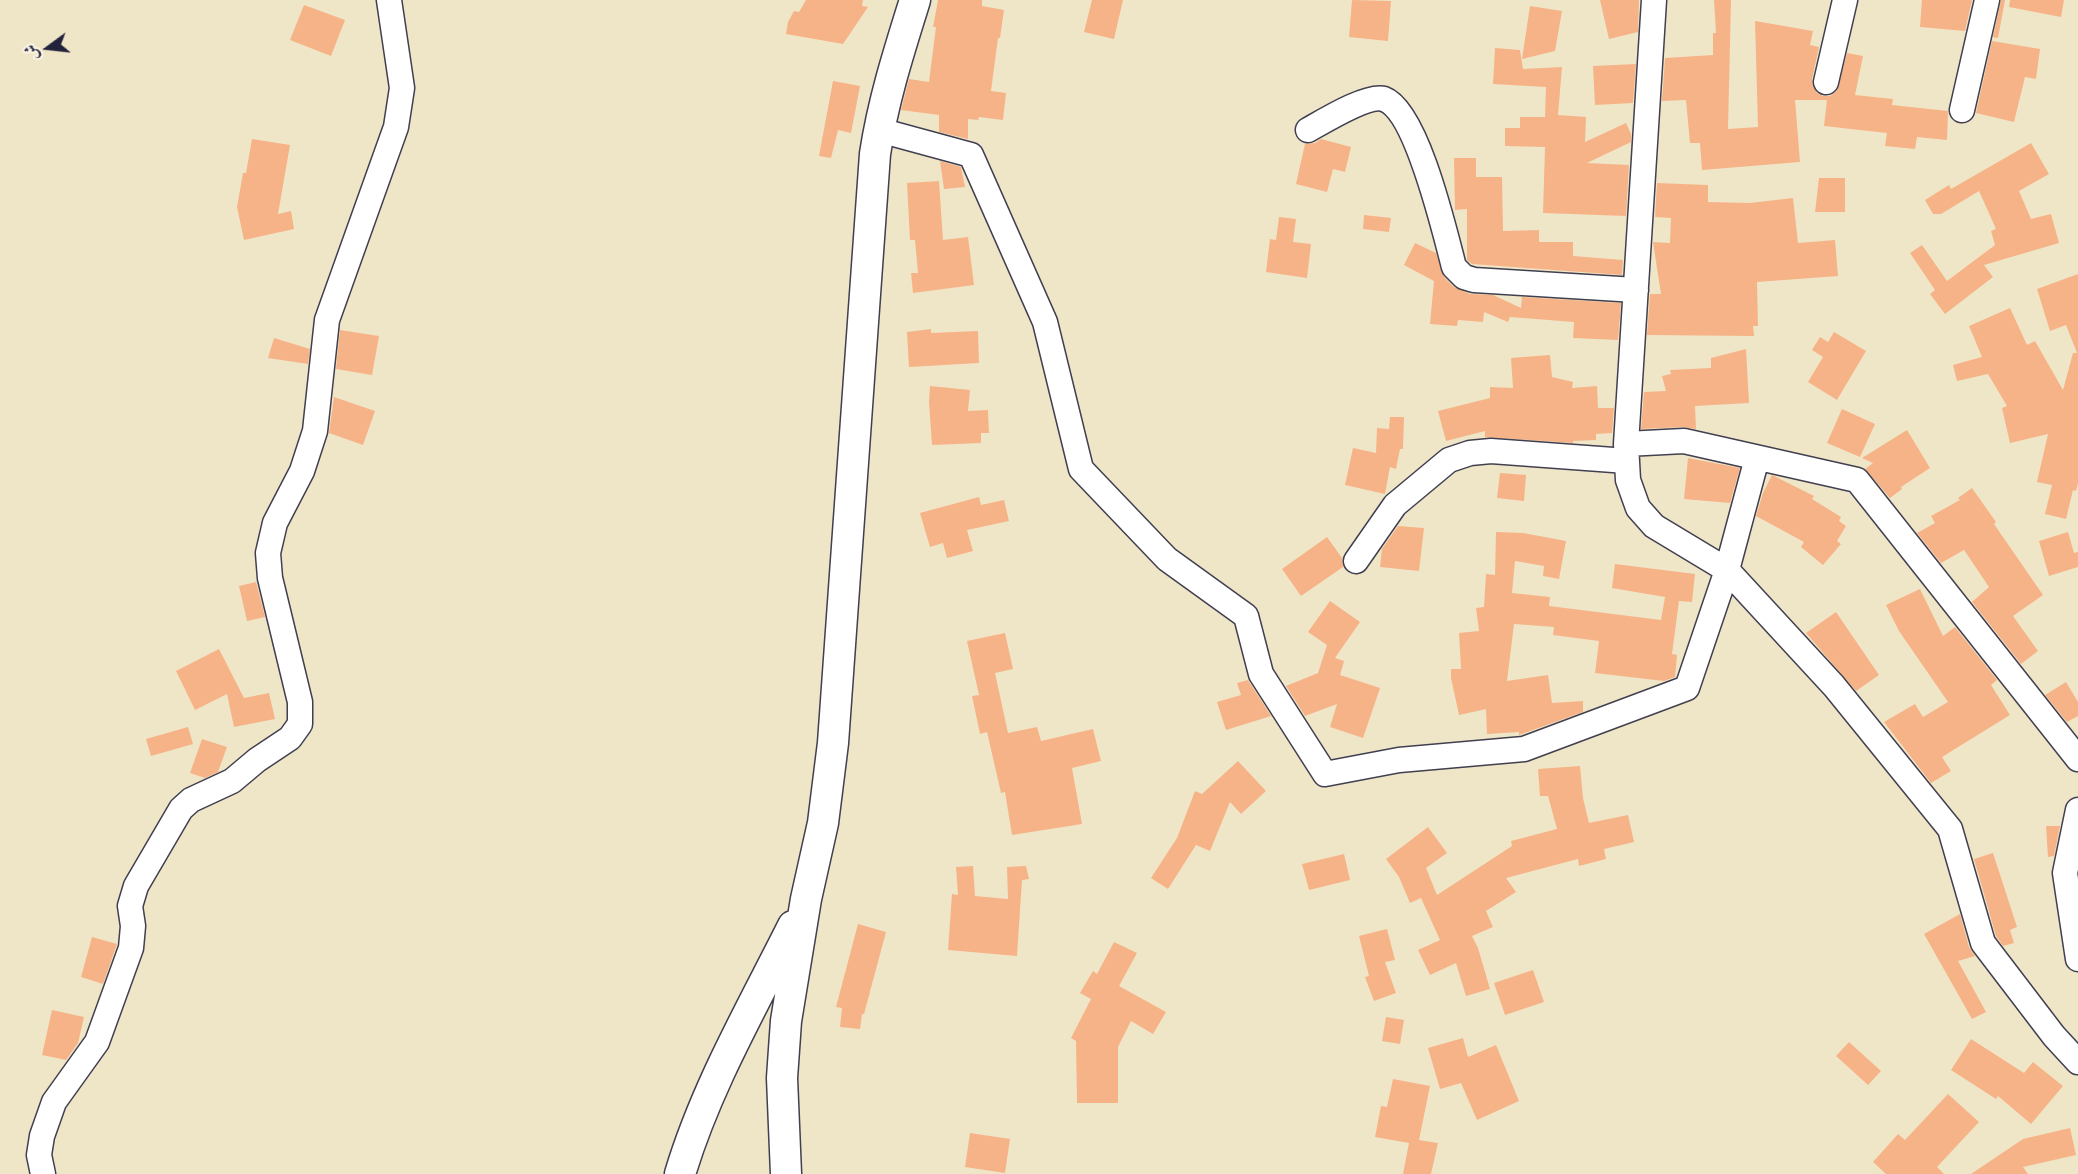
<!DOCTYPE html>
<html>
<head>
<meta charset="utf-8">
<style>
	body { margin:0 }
	#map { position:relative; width:2078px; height:1174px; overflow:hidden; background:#efe6c8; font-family:"Libre Caslon Text",Amiri,serif }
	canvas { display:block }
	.north { position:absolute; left:18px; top:18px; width:60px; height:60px; -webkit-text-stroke:4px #fcf5e5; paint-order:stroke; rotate:255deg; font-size:16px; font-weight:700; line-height:24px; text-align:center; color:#22223b }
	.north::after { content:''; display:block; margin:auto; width:21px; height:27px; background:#22223b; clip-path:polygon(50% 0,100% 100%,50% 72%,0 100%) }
</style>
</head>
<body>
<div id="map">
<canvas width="2078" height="1174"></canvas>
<div class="north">ش</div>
</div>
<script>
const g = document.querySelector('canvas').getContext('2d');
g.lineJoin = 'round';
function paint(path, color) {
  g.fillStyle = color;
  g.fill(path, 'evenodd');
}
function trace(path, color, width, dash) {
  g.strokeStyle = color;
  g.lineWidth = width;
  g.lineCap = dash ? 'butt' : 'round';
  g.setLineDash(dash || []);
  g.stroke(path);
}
const building = new Path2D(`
	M806 0H863L862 6 868 7 843 44 786 34 788 22 794 11 799 12Z
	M938 0H982V6L1004 10 1000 38H998L991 91 1006 93 1003 120 979 117 978 120 968 119V139L939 132V115L901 110 909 79 929 82 936 27H933Z
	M1092 0H1123L1114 39 1084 32Z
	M1352 0 1391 1 1388 41 1349 37Z
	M1600 0H1639L1638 32 1609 39Z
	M1714 0H1731L1728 129 1758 127 1755 21 1813 31 1810 45 1819 47 1812 79 1813 87 1817 93 1823 96H1830L1837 91 1847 53 1863 56 1855 95 1893 99 1892 105 1948 111 1947 140 1917 137 1915 149 1885 146 1887 133 1824 126 1827 100H1795L1800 162 1702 170 1700 143H1690L1686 100 1662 101 1665 58 1713 55V33H1716Z
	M1922 0H1972L1965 31 1920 27Z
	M2001 0H2005L1998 38 1993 37Z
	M2010 0H2064L2061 17 2009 7Z
	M304 5 345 20 331 56 290 40Z
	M1530 6 1562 11 1555 51 1522 59Z
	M1992 41 2040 49 2036 79 2025 77 2014 122 1976 113Z
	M1495 48 1520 50 1523 69 1562 67 1558 115 1586 117 1585 142 1626 123 1631 134V142L1587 163 1629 165 1626 216 1543 213 1545 147 1505 146V128H1520V117H1545L1546 87 1493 84Z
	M1636 64 1633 103 1595 105 1593 66Z
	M833 81 860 86 851 133 838 130 831 158 819 156Z
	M252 139 290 145 278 214 291 211 294 229 244 240 237 207 243 173H246Z
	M1321 139 1351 147 1345 172 1333 169 1327 192 1296 184 1305 144 1315 143Z
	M2031 143 2049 174 2019 191 2031 219 2051 214 2059 243 1984 265 1993 277 1945 314 1930 294 1935 290 1910 253 1922 245 1947 281 1995 245 1991 231 1996 229 1979 191 1941 214H1933L1925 200 1949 185 1951 189Z
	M1454 158H1476V177H1502L1503 231 1539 230V242H1573V256L1623 260 1622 275 1472 264 1467 260V209L1455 210Z
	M940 161 961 167 965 187 944 189Z
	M1819 178H1845V212H1815Z
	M939 181 943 240 968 237 974 285 913 293 911 273H918L915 240H910L907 183Z
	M1657 183 1708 185V202L1750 203 1793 198 1798 243 1835 240 1838 276 1757 282 1758 326H1753L1754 336 1647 335 1650 294H1661L1653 242 1670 243 1671 218 1655 217Z
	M1364 215 1391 218 1389 232 1363 229Z
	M1279 217 1296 219 1293 242 1311 244 1307 278 1266 272 1270 239 1276 240Z
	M1415 243 1436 253 1444 277 1454 287 1470 294 1493 295 1521 308 1522 297 1621 303 1618 340 1573 338 1574 322 1510 317 1508 322 1484 312 1483 322 1458 320 1457 326 1430 324 1434 281 1404 265Z
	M2078 274V483L2076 491 2073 490 2066 519 2045 514 2052 485 2037 482 2048 434 2010 443 2002 408 2007 406 1988 374 1957 381 1953 365 1982 357 1969 326 2010 308 2027 345 2035 341 2063 390 2073 353H2077L2066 325 2050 331 2037 289Z
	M931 329V333L978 331 979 363 909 367 907 332Z
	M340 330 379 336 372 375 336 369Z
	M1834 332 1866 351 1837 400 1808 382 1823 357 1812 350 1820 337 1828 342Z
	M274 338 310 349 308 364 268 358Z
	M1746 349 1749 403 1695 406 1696 429 1683 427 1641 429 1644 392 1666 391 1662 376 1671 374 1670 370 1711 368V358Z
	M1550 355 1552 377 1573 382 1572 388 1597 386 1598 408H1614L1612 433 1596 434V440L1573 441V443L1485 437V431L1446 441 1438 411 1490 398V387L1513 388 1511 358Z
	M930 386 970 390 968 411 988 410 989 433H981V443L932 445 929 402Z
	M334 397 375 411 363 445 329 433Z
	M1842 409 1875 424 1860 457 1827 443Z
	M1390 417H1404L1403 449H1400L1396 469 1390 467 1385 494 1345 485 1353 448 1376 453 1377 428 1389 429Z
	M1907 430 1930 468 1901 487 1902 489 1890 498 1865 469 1873 463 1862 458Z
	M1688 458 1740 468 1730 503 1684 499Z
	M1500 473 1526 475 1524 501 1497 498Z
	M1772 475 1814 496 1812 499 1841 517 1839 521 1846 526 1837 541 1841 544 1823 565 1801 547 1804 542 1756 516 1763 493Z
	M1972 488 1996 522 1994 524 2043 595 2013 616 2038 651 2021 664 1972 602 1989 587 1964 550 1941 563 1917 533 1935 523 1931 516 1960 500 1958 498Z
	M979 497 981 505 1004 500 1009 521 967 530 973 551 947 558 943 543 930 547 920 513Z
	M1398 526 1424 528 1419 571 1380 567 1382 549Z
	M1496 532 1523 533 1566 541 1559 579 1543 576 1544 566 1515 561 1512 593 1550 597 1549 606 1661 620 1665 597 1612 588 1615 564 1695 574 1692 602 1679 601 1672 654 1677 655 1675 677 1664 681 1595 673 1599 641 1553 635 1554 627 1514 624 1507 681 1548 675 1552 703 1583 701V712L1519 735V732L1487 734 1486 709 1459 715 1451 678V669H1461L1459 633 1479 631 1476 608 1484 607 1486 574 1495 575Z
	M2068 532 2074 553 2078 552V567L2049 576 2039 541Z
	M1327 537 1342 558 1343 567 1301 596 1282 569Z
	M256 582 265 617 247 621 239 586Z
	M1920 589 1943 636 1955 627 1997 680 1991 685 2010 715 1942 757 1951 771 1931 783 1884 722 1915 704 1923 717 1948 702 1899 631 1886 605Z
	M1330 601 1360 622 1335 658 1344 661 1340 675 1380 688 1363 738 1330 727 1337 704 1305 716 1286 686 1318 673 1327 645 1308 632Z
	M1836 612 1879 675 1856 691 1806 633Z
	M1005 633 1013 669 995 673 1008 733 1037 727 1041 741 1093 729 1101 761 1072 768 1082 824 1012 835 1005 792 1001 793 987 732 980 734 972 696 979 695 967 641Z
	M219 649 244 698 269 693 275 719 234 727 227 694 195 710 176 671Z
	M1248 680 1271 716 1226 730 1217 702 1241 695 1237 683Z
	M2066 682 2078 702V716L2067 722 2045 695Z
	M188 727 193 744 151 756 146 739Z
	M202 739 227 747 218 772 205 778 190 773Z
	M1238 761 1266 791 1241 814 1230 802 1210 851 1196 845 1168 889 1151 878 1177 838 1195 791 1202 794Z
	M1580 766 1583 798 1589 823 1628 815 1634 842 1604 849 1606 859 1579 866 1578 859 1506 878 1516 892 1486 911 1493 927 1472 936 1478 948 1490 989 1466 996 1456 963 1430 975 1418 950 1440 940 1421 898 1410 903 1399 877 1386 859 1428 827 1447 853 1426 868 1437 895 1512 846 1511 841 1557 829 1548 796H1540L1538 769Z
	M2046 826H2060L2054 856 2048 857Z
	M1993 853 2017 927 2010 930 2014 943 2003 946 1996 936 1974 859Z
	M1344 854 1350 880 1309 890 1302 864Z
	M973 866 975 896 1008 899 1007 867 1026 866 1029 879 1022 880 1017 956 948 950 952 894 958 895 956 867Z
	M1960 914 1969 947 1975 956 1958 961 1986 1012 1972 1019 1924 934Z
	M858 924 886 932 864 1014H862L860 1029 840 1027 842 1008 836 1007Z
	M1387 929 1395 960 1385 962 1396 993 1374 1001 1365 977 1369 976 1359 936Z
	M92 937 117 944 103 984 81 977Z
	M1114 942 1137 953 1119 986 1166 1012 1153 1034 1131 1021 1118 1047V1103H1077L1076 1041 1071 1038 1091 999 1080 993 1093 971 1097 974Z
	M1533 970 1544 1002 1505 1015 1494 983Z
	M52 1010 84 1017 78 1043 66 1060 42 1055Z
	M1386 1017 1404 1020 1400 1044 1382 1041Z
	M1463 1038 1468 1057 1496 1045 1519 1101 1477 1120 1461 1083 1440 1089 1428 1048Z
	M1971 1039 2024 1073 2033 1062 2063 1086 2031 1124 1998 1096 1996 1099 1951 1070Z
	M1849 1042 1881 1071 1868 1085 1836 1056Z
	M1393 1079 1430 1086 1419 1140 1438 1143 1431 1174H1403L1409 1143 1375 1137 1381 1106 1387 1107Z
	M1948 1094 1979 1122 1937 1167 1944 1174H1886L1873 1162 1898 1134 1905 1140Z
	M2070 1128 2076 1155 2023 1167 2028 1174H1971L2023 1139Z
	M970 1133 1010 1139 1005 1173 965 1167Z`);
const minor = new Path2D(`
	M1654 0 1626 444 1684 441 1857 480 2078 759
	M1826 82 1845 0
	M1962 110 1987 0
	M879 130 971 155 1045 322 1081 469 1167 559 1246 616 1261 674 1325 774 1399 760 1524 749 1687 688 1727 570 1757 458
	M1308 130C1324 121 1368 94 1384 99 1417 111 1445 233 1454 267L1464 277 1474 280 1636 290
	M1626 444 1628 480 1638 508 1654 526 1727 570 1834 686 1950 829 1983 943 2054 1036 2078 1062
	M1356 561 1395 505 1449 460 1470 453 1491 451 1627 461
	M2078 810 2065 873 2078 959
	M43 1174 39 1155 42 1136 54 1102 97 1042 131 948 133 926 130 906 136 886 181 809 191 800 232 781 257 760 290 738 300 724V702L270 578 268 553 275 523 302 471 315 431 327 320 396 127 402 88 389 0`);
const major = new Path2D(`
	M680 1174C706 1087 753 1006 793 926
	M786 1174 782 1078 786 1021 806 899 823 823 833 743 875 154C883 101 899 51 915 0`);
paint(building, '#f7b388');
trace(minor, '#413f50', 27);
trace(major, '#413f50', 33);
trace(minor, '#fff', 24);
trace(major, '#fff', 30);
</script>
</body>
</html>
